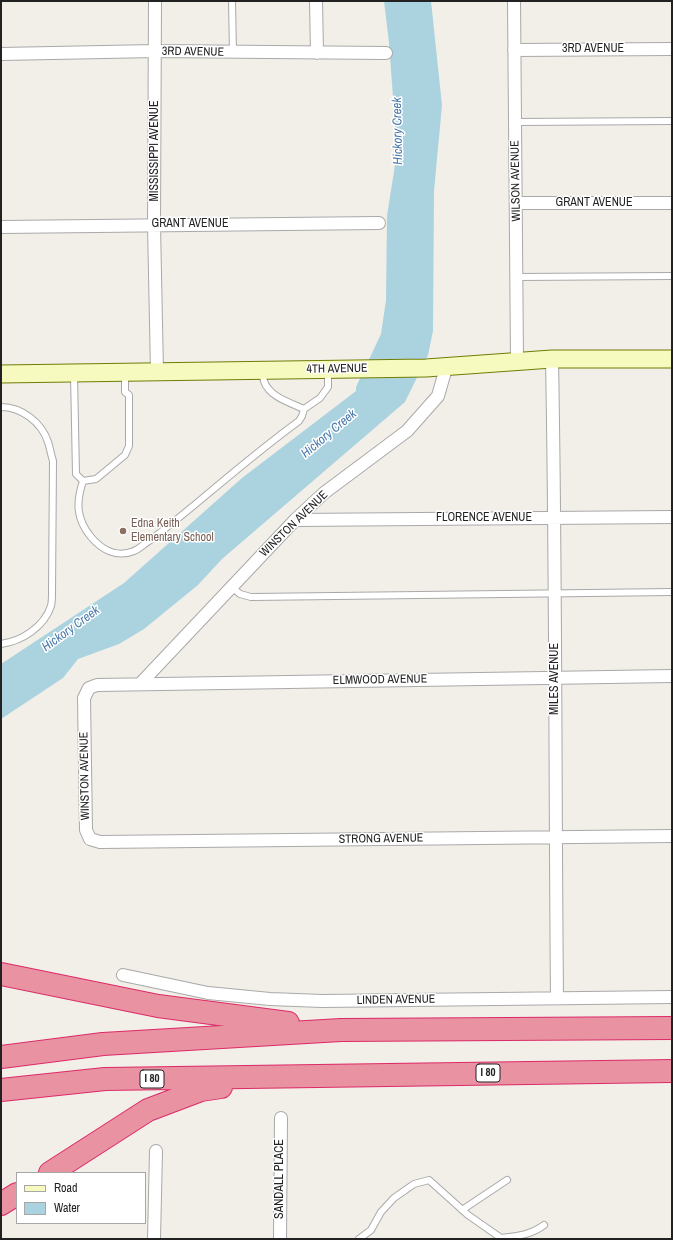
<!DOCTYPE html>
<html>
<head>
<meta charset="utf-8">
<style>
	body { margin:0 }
	#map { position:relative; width:673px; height:1240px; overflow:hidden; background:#f2efe9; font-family:"Archivo Narrow",sans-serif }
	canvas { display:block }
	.frame { position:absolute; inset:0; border:2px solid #222; pointer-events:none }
	.legend { position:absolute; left:16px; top:1172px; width:130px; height:52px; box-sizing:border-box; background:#fff; border:1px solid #a7a7a7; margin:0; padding:5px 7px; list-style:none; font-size:12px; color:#222 }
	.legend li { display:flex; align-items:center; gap:8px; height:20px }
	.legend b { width:20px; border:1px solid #a7a7a7 }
</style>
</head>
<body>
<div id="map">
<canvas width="673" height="1240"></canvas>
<div class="frame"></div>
<ul class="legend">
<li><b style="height:5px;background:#f7fabf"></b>Road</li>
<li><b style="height:11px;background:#aad3df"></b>Water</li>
</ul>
</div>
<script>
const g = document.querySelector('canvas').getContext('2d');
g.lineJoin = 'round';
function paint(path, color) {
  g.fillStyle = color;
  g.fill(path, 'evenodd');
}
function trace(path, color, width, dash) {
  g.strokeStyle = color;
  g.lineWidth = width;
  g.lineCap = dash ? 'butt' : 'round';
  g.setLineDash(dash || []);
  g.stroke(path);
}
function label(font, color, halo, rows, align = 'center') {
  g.font = font + ' "Archivo Narrow",sans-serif';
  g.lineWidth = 3;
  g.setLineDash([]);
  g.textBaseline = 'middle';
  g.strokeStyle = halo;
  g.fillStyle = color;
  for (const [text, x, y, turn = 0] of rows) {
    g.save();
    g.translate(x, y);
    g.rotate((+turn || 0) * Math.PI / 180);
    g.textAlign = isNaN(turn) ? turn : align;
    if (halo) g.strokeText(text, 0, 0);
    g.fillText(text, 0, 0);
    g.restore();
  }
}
const water = new Path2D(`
	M384 1H431L442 105 434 191 433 331 428 355 405 402 222 559 198 585 144 629 119 644 78 659 63 678 1 719V664L124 583 242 478 356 391V387L381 334 386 300 387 216 397 152 389 43Z`);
const lane = new Path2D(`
	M232 1 233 52
	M515 122 672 121
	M517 277 672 276
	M263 372C264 375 263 379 264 381 269 397 291 403 304 409L320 398 328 387V371
	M74 375 76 474 83 481 96 479 125 455 129 446V395L125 392V373
	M1 407C22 407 42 423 48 442 50 448 51 455 53 461L52 593C52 597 52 602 51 606 44 627 22 641 1 644
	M83 481C76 502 76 519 91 537 102 550 117 558 134 551 139 549 144 544 149 541 168 527 186 512 204 497 235 471 266 445 299 421L302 416 304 409
	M232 587 240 594 251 597 672 592
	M462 1210 507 1180
	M359 1239 371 1230 381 1212 394 1198 414 1184 429 1180 468 1215 501 1238C517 1236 531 1235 544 1225`);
const street = new Path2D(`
	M155 1 154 225 157 372
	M316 1 317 53
	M514 1 517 361
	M514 50 672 49
	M1 54 155 51 386 53
	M516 203H672
	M1 227 379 223
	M552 359C556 572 555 785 557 998
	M295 520 672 517
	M672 676 97 685 89 688 84 698 86 830 90 839 100 842 672 836
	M140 684 295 520 324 493 407 431 438 396 446 368
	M123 975 208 993 270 999 322 1001 672 997
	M154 1239 156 1151
	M280 1239 281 1118`);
const secondary = new Path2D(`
	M1 374 426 368 552 359H672`);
const highway = new Path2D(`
	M1 974 158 1006 288 1023
	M1 1057 103 1044 341 1030 672 1028
	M1 1090 105 1079 672 1071
	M50 1173 148 1110 201 1090 221 1087
	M1 1204 17 1194`);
const markers = [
	[123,531,4,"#8d6e63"]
];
const shields = [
	[488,1073,24],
	[152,1079,24]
];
const shieldNames = [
	["I 80",488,1073],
	["I 80",152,1079]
];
const streetNames = [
	["3RD AVENUE",593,49],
	["3RD AVENUE",193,52,1],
	["MISSISSIPPI AVENUE",155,151,-90],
	["WILSON AVENUE",516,181,-91],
	["GRANT AVENUE",594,203],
	["GRANT AVENUE",190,224],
	["4TH AVENUE",337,369,-1],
	["FLORENCE AVENUE",484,518],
	["WINSTON AVENUE",294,524,-44],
	["MILES AVENUE",555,679,-90],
	["ELMWOOD AVENUE",380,680,-1],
	["WINSTON AVENUE",85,776,-91],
	["STRONG AVENUE",381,839,-1],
	["LINDEN AVENUE",396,1000,-1],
	["SANDALL PLACE",280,1179,-90]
];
const educationNames = [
	["Edna Keith",131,524],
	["Elementary School",131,538]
];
const waterNames = [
	["Hickory Creek",398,131,-91],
	["Hickory Creek",329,434,-40],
	["Hickory Creek",71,629,-36]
];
paint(water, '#aad3df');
trace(lane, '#a9a9a9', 8);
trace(street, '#a9a9a9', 14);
trace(secondary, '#707d05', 19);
trace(highway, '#dc2a67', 24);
trace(lane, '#fff', 6);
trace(street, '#fff', 12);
trace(secondary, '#f7fabf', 17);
trace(highway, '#e892a2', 22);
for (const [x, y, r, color] of markers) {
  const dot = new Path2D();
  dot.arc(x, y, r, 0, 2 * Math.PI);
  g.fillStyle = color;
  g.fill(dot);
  trace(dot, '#fff', 1.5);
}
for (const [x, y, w] of shields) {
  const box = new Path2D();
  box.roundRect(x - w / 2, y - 9, w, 18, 3);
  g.fillStyle = '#fff';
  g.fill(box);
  trace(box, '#222', 1);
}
label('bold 11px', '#222', null, shieldNames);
label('12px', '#222', '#fff', streetNames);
label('12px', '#785e54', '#fff', educationNames, 'left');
label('italic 13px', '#4a7aab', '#fff', waterNames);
</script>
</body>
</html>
